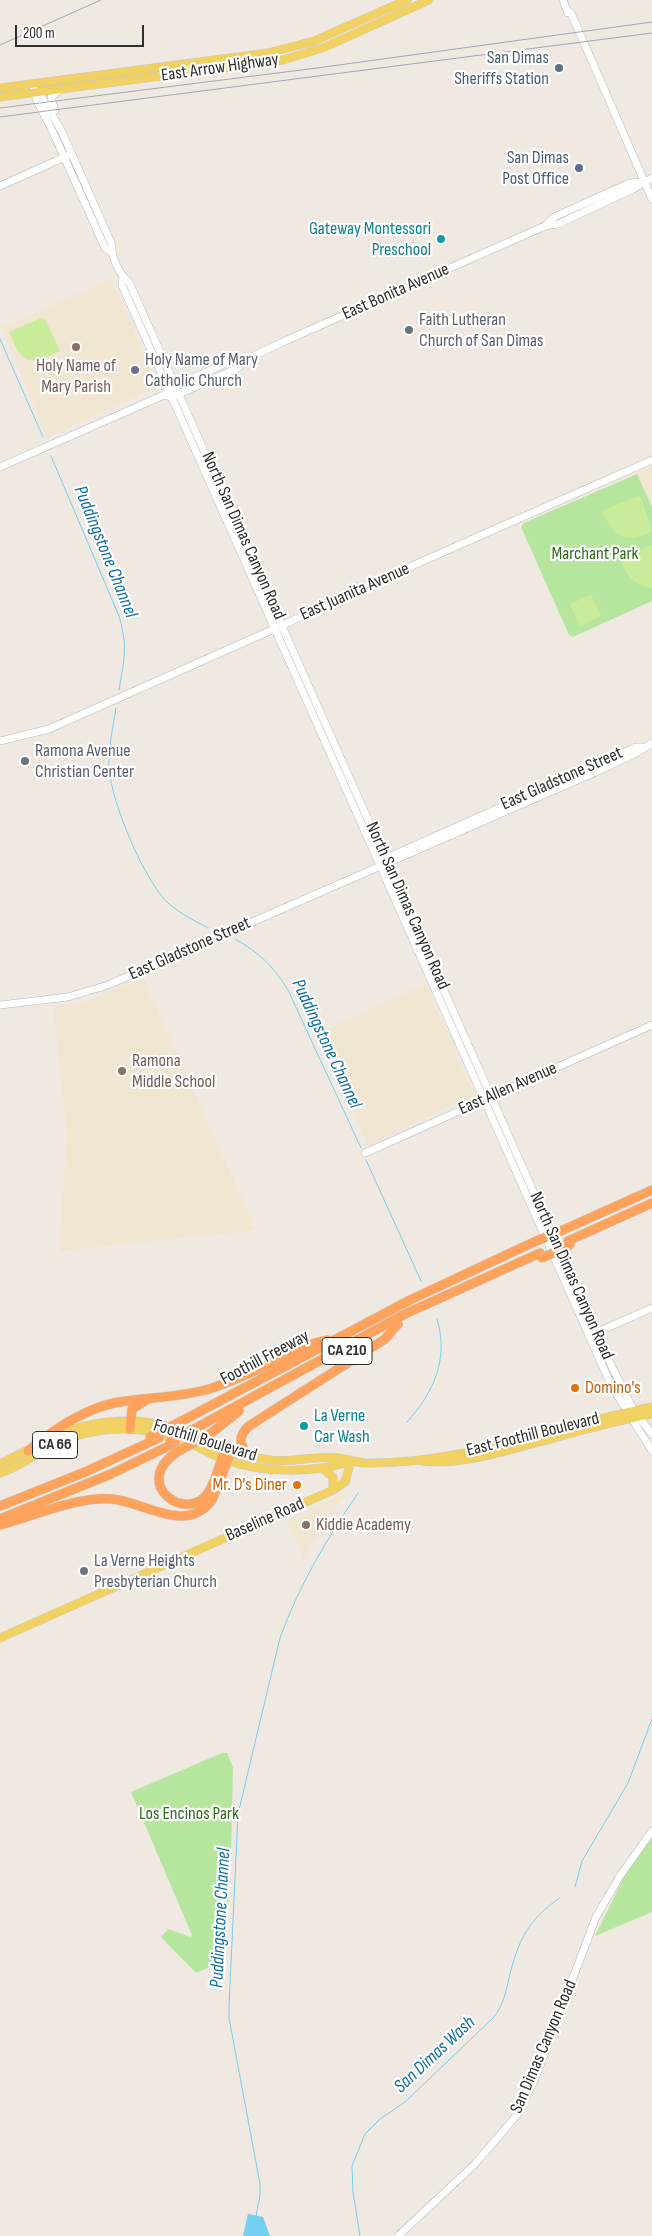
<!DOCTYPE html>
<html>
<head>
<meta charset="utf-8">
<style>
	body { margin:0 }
	#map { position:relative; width:652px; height:2236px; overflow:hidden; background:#efe9e1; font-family:"Sofia Sans Condensed",sans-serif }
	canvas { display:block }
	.scale { position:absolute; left:15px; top:25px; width:129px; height:22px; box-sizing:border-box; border:2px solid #2e2e2e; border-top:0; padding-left:6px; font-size:15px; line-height:18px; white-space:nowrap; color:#2e2e2e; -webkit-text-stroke:4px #fff; paint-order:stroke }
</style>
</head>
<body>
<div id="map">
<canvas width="652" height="2236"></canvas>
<div class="scale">200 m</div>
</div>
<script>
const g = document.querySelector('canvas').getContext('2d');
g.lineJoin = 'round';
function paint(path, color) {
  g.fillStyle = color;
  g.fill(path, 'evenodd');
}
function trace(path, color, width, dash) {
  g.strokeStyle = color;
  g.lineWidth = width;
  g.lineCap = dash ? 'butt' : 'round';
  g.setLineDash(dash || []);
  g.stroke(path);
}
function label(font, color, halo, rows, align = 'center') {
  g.font = font + ' "Sofia Sans Condensed",sans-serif';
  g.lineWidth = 4.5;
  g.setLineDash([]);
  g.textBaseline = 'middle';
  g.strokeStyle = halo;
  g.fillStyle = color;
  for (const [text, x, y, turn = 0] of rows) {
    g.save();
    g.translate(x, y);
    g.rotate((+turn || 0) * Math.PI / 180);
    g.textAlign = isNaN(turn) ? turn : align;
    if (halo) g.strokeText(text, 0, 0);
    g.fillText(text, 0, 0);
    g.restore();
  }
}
const education = new Path2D(`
	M111 279 158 386 47 438 2 328Z
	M652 467V507L637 474Z
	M143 978 256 1230 59 1251 67 1134 53 1007 90 1000Z
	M426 984 475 1095 368 1145 341 1082 344 1080 321 1031Z
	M347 1492 319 1531 304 1560 287 1520Z`);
const green = new Path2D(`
	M637 474 652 507V601L573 637 569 635 521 527 524 523Z
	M222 1753H227L233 1767 231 1854 226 1949 223 1961 196 1973 161 1937 169 1929 190 1937 192 1935 131 1792Z
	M652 1837V1912L595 1936 626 1873Z`);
const pitch = new Path2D(`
	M41 318 45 319 60 351C28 366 23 365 9 332Z
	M637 496 641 497 652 531C627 546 613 536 602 511Z
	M652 545V588C634 585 625 576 621 558Z
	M591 595 601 616 580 626 570 604Z`);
const water = new Path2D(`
	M248 2214 263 2217 270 2236H243Z`);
const stream = new Path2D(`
	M0 339 43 437
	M51 456 119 616C128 646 124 660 119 690
	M116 708C113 727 108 749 109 769 112 803 144 881 169 904 181 914 195 921 208 928
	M235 939C260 953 273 966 288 990L361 1148
	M366 1160 421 1281
	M407 1422C434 1392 449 1359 437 1319
	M575 1887 582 1861 628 1783 652 1719
	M256 2216 260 2195V2184L229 2018V2006L238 1814 280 1638C299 1585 327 1539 358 1493
	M360 2236 353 2192 352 2166 365 2134 380 2119 405 2102 494 2017C503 2005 506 1992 509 1978 518 1941 528 1919 560 1898`);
const secondary = new Path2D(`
	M563 0 568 13
	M568 11 571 13 652 199
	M34 89 43 99 62 132 112 245C111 257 119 274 129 282L606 1355 634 1411 652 1434
	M36 93V99L53 132 105 248 111 252
	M55 111 51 97 60 90
	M0 186 67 156
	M545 226 554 217 630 183 641 182
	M123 277 122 285 611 1385 652 1451
	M164 395 172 397 238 368 247 359 285 341 545 226 558 224 633 189 652 178
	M0 467 164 395 168 390 232 360 247 359
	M0 741 49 729 283 625 355 591 652 460
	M382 860 636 747H644
	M0 1005 68 997 108 985 598 771 638 752 652 743
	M365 1153 652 1025
	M593 1334 652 1308
	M398 2236 475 2164 517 2115 534 2081 596 1917 620 1876 652 1831`);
const primary = new Path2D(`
	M0 88 268 53 314 41 407 0
	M0 97 283 60 325 47 429 0
	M46 1440C84 1422 126 1416 167 1426 189 1431 209 1444 230 1451 242 1456 257 1458 270 1460 293 1463 316 1455 338 1458 347 1459 355 1462 364 1463 463 1465 556 1426 652 1407
	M422 1461C457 1465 495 1454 528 1445 569 1434 610 1422 652 1414
	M0 1464 32 1448
	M322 1468 333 1477V1490
	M0 1473C18 1467 33 1456 50 1447 73 1435 98 1429 123 1429 145 1429 170 1435 190 1443 201 1448 212 1455 224 1459 260 1473 314 1474 351 1461
	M0 1638 333 1490 345 1482 351 1461`);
const highway = new Path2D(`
	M563 1230 652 1190
	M568 1241 652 1203
	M180 1422 410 1300 534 1242
	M196 1428 405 1314 540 1253
	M130 1429 132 1409 145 1401
	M210 1434 239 1411
	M28 1451C53 1430 82 1410 114 1403 146 1397 178 1398 209 1389 245 1378 280 1358 315 1343L327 1340
	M177 1452C130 1484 187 1524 208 1493 216 1481 220 1463 225 1449
	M251 1457C239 1447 237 1437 249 1426L385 1339 398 1324
	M0 1506 85 1472 159 1438
	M0 1519 111 1474 175 1443
	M0 1525C34 1516 77 1496 112 1499 145 1502 186 1535 212 1500L231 1452`);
const tram = new Path2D(`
	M0 108 317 68 652 22`);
const rail = new Path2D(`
	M0 45 101 0
	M0 117 652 33`);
const highwayBridge = new Path2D(`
	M534 1242 563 1230
	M542 1258 570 1245
	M150 1437 180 1422
	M170 1441 196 1428
	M177 1452 210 1434`);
const markers = [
	[559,68,5,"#5c6f8a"],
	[579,168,5,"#5c6f8a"],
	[441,239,5,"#0f9aa8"],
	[409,330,5,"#6b7280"],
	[76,347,5,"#8d6e63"],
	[135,370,5,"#6b7280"],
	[25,761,5,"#6b7280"],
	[122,1071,5,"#8d6e63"],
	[575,1388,5,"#e8710a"],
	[304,1426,5,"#0f9aa8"],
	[297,1485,5,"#e8710a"],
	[306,1525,5,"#8d6e63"],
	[84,1571,5,"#6b7280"]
];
const shields = [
	[347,1351,50],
	[55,1445,45]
];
const shieldNames = [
	["CA 210",347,1351],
	["CA 66",55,1445]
];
const serviceNames = [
	["San Dimas",549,58],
	["Sheriffs Station",549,79],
	["San Dimas",569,158],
	["Post Office",569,179]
];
const streetNames = [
	["East Arrow Highway",220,68,-8],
	["East Bonita Avenue",396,292,-24],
	["North San Dimas Canyon Road",243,536,66],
	["East Juanita Avenue",355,592,-24],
	["East Gladstone Street",562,779,-24],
	["North San Dimas Canyon Road",407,906,66],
	["East Gladstone Street",190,949,-24],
	["East Allen Avenue",508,1089,-24],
	["North San Dimas Canyon Road",571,1276,66],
	["Foothill Freeway",265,1358,-28],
	["East Foothill Boulevard",533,1435,-14],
	["Foothill Boulevard",205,1441,17],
	["Baseline Road",265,1520,-24],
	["San Dimas Canyon Road",544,2047,-67]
];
const cultureNames = [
	["Gateway Montessori",431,229],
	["Preschool",431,250],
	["La Verne",314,1416,"left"],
	["Car Wash",314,1437,"left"]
];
const worshipNames = [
	["Faith Lutheran",419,320],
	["Church of San Dimas",419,341],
	["Holy Name of Mary",145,360],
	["Catholic Church",145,381],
	["Ramona Avenue",35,751],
	["Christian Center",35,772],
	["La Verne Heights",94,1561],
	["Presbyterian Church",94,1582]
];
const educationNames = [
	["Holy Name of",76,366,"center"],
	["Mary Parish",76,387,"center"],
	["Ramona",132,1061],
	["Middle School",132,1082],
	["Kiddie Academy",316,1525]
];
const parkNames = [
	["Marchant Park",595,554],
	["Los Encinos Park",189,1814]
];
const foodNames = [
	["Domino's",585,1388],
	["Mr. D's Diner",287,1485,"right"]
];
const waterNames = [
	["Puddingstone Channel",105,552,68],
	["Puddingstone Channel",326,1044,65],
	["Puddingstone Channel",221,1918,-87],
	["San Dimas Wash",435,2055,-43]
];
paint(education, '#f0e6d1');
paint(green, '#b6e59e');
paint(pitch, '#c9ec9a');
paint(water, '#75cff0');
trace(stream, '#75cff0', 1);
trace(secondary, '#b4b7c1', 8);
trace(primary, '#c9c9c9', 9);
trace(highway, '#c9c9c9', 10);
trace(secondary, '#fff', 7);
trace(primary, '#f2d163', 8);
trace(highway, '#ffa35c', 9);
trace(tram, '#a3a6b8', 1);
trace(rail, '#a3a6b8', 1);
trace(highwayBridge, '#c9c9c9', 10, []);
trace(highwayBridge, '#ffa35c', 9);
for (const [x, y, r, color] of markers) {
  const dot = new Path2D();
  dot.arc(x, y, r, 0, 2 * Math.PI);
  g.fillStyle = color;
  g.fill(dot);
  trace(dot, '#fff', 2);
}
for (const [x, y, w] of shields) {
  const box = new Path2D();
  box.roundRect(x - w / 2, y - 13.5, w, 27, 4);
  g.fillStyle = '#fff';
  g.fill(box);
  trace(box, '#2e2e2e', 1);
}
label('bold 16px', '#2e2e2e', null, shieldNames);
label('18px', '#4e5e75', '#fff', serviceNames, 'right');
label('18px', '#2e2e2e', '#fff', streetNames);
label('18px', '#0d838f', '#fff', cultureNames, 'right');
label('18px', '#5b616d', '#fff', worshipNames, 'left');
label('18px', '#785e54', '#fff', educationNames, 'left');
label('18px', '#2c6e1b', '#fff', parkNames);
label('18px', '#c56008', '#fff', foodNames, 'left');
label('italic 19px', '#0d6fa3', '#fff', waterNames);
</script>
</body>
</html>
